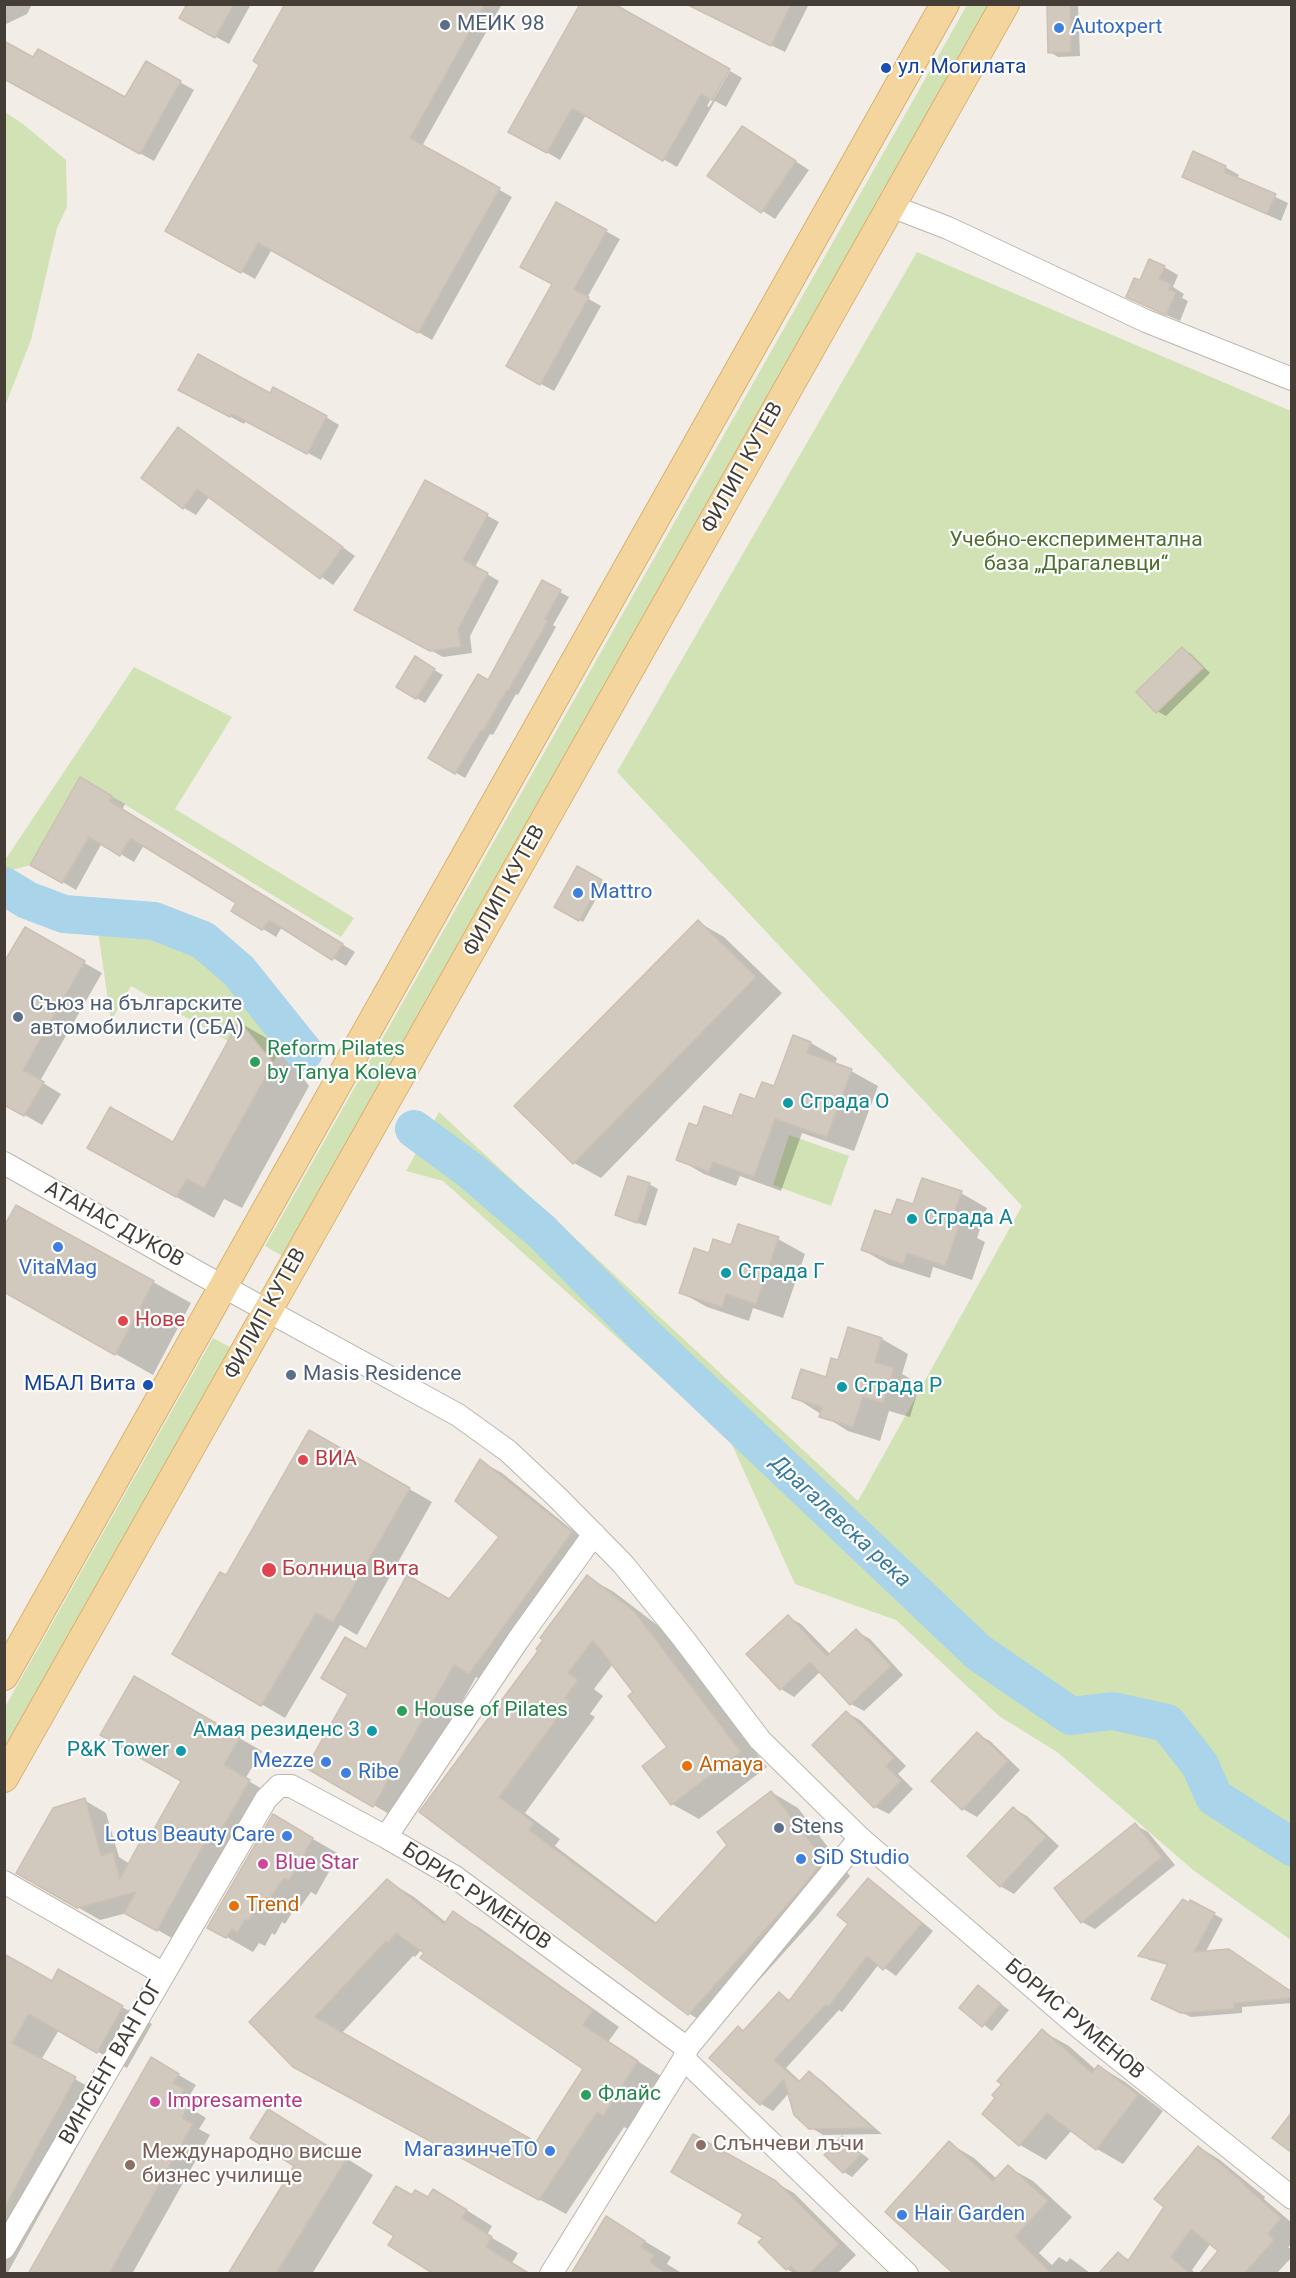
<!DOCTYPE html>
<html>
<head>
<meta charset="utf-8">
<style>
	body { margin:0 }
	#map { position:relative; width:1296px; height:2278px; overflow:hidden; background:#f2eee7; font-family:Roboto,sans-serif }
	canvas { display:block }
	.frame { position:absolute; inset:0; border:6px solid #443e37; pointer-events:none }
</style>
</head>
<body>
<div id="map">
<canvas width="1296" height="2278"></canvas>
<div class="frame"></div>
</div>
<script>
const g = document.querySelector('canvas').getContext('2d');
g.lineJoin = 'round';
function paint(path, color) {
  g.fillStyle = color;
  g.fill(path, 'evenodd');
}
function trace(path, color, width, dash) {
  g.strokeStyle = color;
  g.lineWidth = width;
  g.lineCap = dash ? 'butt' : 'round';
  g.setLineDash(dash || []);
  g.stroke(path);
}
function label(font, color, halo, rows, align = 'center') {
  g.font = font + ' Roboto,sans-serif';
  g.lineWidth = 4.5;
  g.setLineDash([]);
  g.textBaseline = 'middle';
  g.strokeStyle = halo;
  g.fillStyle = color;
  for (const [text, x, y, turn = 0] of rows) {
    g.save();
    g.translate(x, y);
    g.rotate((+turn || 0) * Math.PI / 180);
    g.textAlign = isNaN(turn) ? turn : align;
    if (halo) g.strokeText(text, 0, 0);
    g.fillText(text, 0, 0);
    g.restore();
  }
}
const green = new Path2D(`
	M967 5H996L286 1258 265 1246Z
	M5 112 23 124 66 160 67 207 57 228 31 340 5 406Z
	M917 252 1291 411V1940L1193 1870 1057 1752 999 1716 896 1620 795 1584 729 1438 443 1181 406 1171 439 1112 858 1501 1022 1206 617 772Z
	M134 667 232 717 175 809 354 918 341 937 80 777 30 865 5 872V860Z
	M126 923C152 928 178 933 202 946 235 965 262 1012 284 1042L273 1063 240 1021 228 1041 131 986 111 1021 97 924Z
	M789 1135 849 1156 831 1206 773 1185Z
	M213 1338 234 1349 5 1754V1707Z`);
const shadow = new Path2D(`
	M4 4H32L27 14 4 25Z
	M188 4H251L229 44 181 18Z
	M287 4H502L422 146 512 197 432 340 272 249 255 279 167 230 261 64Z
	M582 4 728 69 707 106 709 107 730 71 742 78 726 107 715 101 677 167 586 115 560 160 510 131Z
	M712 4H809L785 52 721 21Z
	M1048 4H1078L1080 56 1058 57 1050 52Z
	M34 59 126 100 146 63 194 90 154 161 4 78Z
	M756 135 809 170 775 219 709 176Z
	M1225 167 1239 175 1237 179 1288 203 1281 221 1183 177Z
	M557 204 620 239 587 298 601 306 554 391 508 366 554 284Z
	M1164 267 1178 275 1173 287 1184 294 1182 298 1188 301 1180 321 1141 304 1140 282Z
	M194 397 326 417 339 425 321 460 246 420 244 424Z
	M178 429 355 556 333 585 209 497 196 515 184 508Z
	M425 482 499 522 475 567 499 581 470 636 472 653 443 657 356 609Z
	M542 582 569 597 553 625 556 627 518 695 516 694 493 735 490 734 465 778 430 758 489 682Z
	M1183 649 1191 654 1210 673 1166 716 1157 711Z
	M416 659 443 675 425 703 398 687Z
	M81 779 125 804 122 810 355 952 346 966 282 927 276 937 263 929 233 910 238 903 144 845 134 862 102 843 76 890 32 864Z
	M578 868 605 883 583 922 556 906Z
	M698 922 724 937 782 993 601 1178 574 1163 517 1106Z
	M25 929 102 973 40 1081 61 1094 42 1125 4 1103Z
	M240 1023 277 1044 309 1086 242 1208 224 1199 214 1218 126 1169 173 1144Z
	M811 1043 837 1058 835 1065 851 1071 878 1086 854 1151 802 1133 781 1191 740 1176 736 1186 704 1174 678 1159 698 1128 733 1118 775 1088Z
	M649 1184 658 1189 646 1226 616 1215Z
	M961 1193 987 1208 977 1238 985 1242 972 1280 933 1267 930 1278 889 1265 863 1250 892 1217 914 1206Z
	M17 1207 191 1303 153 1375 4 1291Z
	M778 1239 805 1254 783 1318 753 1308 749 1321 707 1307 680 1292 710 1255 732 1247Z
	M882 1339 908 1354 902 1374 920 1384 910 1417 889 1411 880 1441 848 1431 794 1397 827 1379 839 1362Z
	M310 1432 432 1502 357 1635 340 1625 285 1718 174 1653 227 1577Z
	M480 1461 502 1473 592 1546 492 1685 476 1677 396 1818 308 1767 350 1693 366 1651 449 1601 501 1537Z
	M587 1577 614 1592 661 1628 767 1767 699 1819 672 1804 669 1748 635 1692 613 1664 594 1689 603 1696 590 1714 595 1717 525 1813 560 1839 555 1846 658 1924 729 1845 771 1792 798 1808 850 1876 816 1917 715 2029 688 2013 421 1812 540 1651Z
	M788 1617 801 1624 831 1655 856 1631 870 1639 903 1675 864 1711 851 1704 821 1671 794 1697 781 1689Z
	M134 1678 262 1751 245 1779 271 1794 179 1942 127 1913 100 1920 18 1873 84 1800 106 1813 119 1857 130 1864 150 1838 183 1781Z
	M847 1713 860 1720 906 1766 898 1774 913 1789 889 1814 875 1807Z
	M977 1734 990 1741 1020 1770 977 1817 963 1809 933 1781Z
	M1014 1809 1027 1816 1059 1846 1014 1894 1000 1886Z
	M273 1816 339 1854 316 1895 311 1892 296 1913 293 1911 285 1924 282 1922 275 1935 272 1933 265 1946 259 1943 253 1952 209 1927Z
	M1135 1825 1148 1832 1175 1865 1095 1929 1082 1922Z
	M868 1880 880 1887 933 1931 896 1976 879 1964 842 2012 839 2010 786 2068 801 2082 809 2073 821 2080 882 2134 823 2135 810 2127 789 2093 773 2111 761 2104 744 2032 779 1994 791 2001 850 1924Z
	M388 1881 414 1897 447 1923 453 1913 480 1928 619 2027 608 2042 664 2078 630 2130 624 2127 566 2214 322 2081 251 2022ZM422 1949 585 2069 536 2144 341 2034 413 1956 415 1957Z
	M1191 1902 1223 1919 1205 1953 1292 1993V2003L1242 2007V2013L1191 2017 1161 2003 1168 1965 1149 1960 1141 1955Z
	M4 1956 52 1983 59 1971 152 2024 127 2068 59 2030 41 2060 105 2096 7 2274H4Z
	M978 1987 1009 2010 992 2031 961 2008Z
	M1042 2031 1069 2046 1096 2070 1099 2066 1125 2082 1163 2111 1123 2164 1097 2149 1072 2130 1046 2160 1020 2145 1004 2084Z
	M151 2059 196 2085 190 2095 201 2101 195 2111 206 2118 199 2129 210 2135 132 2274H30Z
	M295 2126 373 2175 312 2274H230L296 2165Z
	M694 2136 794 2193 856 2255 837 2274H795L787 2269 760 2242 765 2237 745 2213Z
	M842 2138 869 2159 852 2177 844 2172Z
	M949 2143 974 2158 997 2179 1008 2167 1033 2181 1072 2217 1039 2253 1052 2265 1059 2257 1067 2262 1070 2258 1090 2273 956 2274Z
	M1199 2147 1220 2160 1265 2197 1264 2199 1292 2223V2244L1288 2247 1292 2250V2257L1276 2274H1201L1221 2251 1211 2243 1192 2270 1196 2274H1100L1118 2254 1130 2260 1166 2206Z
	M412 2197 460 2206 492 2226 487 2235 518 2253 512 2263 437 2274Z
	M633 2234 671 2257 667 2264 680 2272 679 2274H585Z`);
const river = new Path2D(`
	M4 886 27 900 64 914 154 921 203 940 239 971 304 1052
	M414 1129 471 1171 542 1232 643 1334 978 1652 1071 1716 1113 1711 1167 1723 1200 1765 1214 1797 1292 1847`);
const building = new Path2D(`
	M187 4H234L215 38 179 18Z
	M285 4H485L410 138 500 188 418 333 258 243 241 273 165 231 259 65 253 61Z
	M580 4H614L730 69 712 100 701 94 663 161 572 108 547 153 508 132Z
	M686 4H791L771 46Z
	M1047 4H1070L1071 52 1048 53Z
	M4 41 33 57 38 49 125 97 146 61 181 81 140 154 4 79Z
	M742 126 796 161 761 213 707 176Z
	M1193 151 1226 166 1224 172 1276 194 1267 214 1182 177Z
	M556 202 607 230 574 289 589 297 540 385 506 366 552 284 520 267Z
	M1149 259 1165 266 1159 279 1172 284 1169 290 1176 292 1166 315 1126 297 1134 278 1140 280Z
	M198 354 270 393 273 387 327 416 307 454 232 414 230 417 178 390Z
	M178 427 343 547 320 579 197 489 183 509 141 478Z
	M425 480 488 514 463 560 488 573 458 629 461 647 430 651 354 610Z
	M542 580 561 590 545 619 548 621 508 691 507 690 483 731 481 730 455 774 428 758 478 674 488 680Z
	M1182 647 1203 668 1156 713 1136 692Z
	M415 656 435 669 416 699 396 687Z
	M80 777 112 796 109 801 343 944 332 960 269 920 262 930 231 911 236 903 130 838 120 856 89 837 62 883 30 865Z
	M577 866 602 880 579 921 554 907Z
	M698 920 756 977 573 1164 514 1106Z
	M25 927 85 961 23 1070 44 1082 24 1116 4 1105V962Z
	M239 1021 273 1063 204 1188 187 1179 176 1197 87 1148 110 1107 173 1142Z
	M793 1035 811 1042 807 1053 852 1069 827 1137 775 1119 754 1177 713 1162 709 1172 676 1160 689 1123 697 1126 704 1106 732 1116 740 1094 755 1099 762 1082 774 1086Z
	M628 1176 650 1183 637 1223 615 1215Z
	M922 1178 962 1191 951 1223 959 1226 945 1266 907 1253 903 1264 861 1250 875 1210 891 1215 897 1199 913 1204Z
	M16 1205 154 1281 115 1355 4 1292V1226Z
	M738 1224 779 1237 756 1304 726 1294 722 1307 679 1293 694 1248 709 1253 713 1239 731 1245Z
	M848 1327 882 1338 875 1362 894 1368 883 1403 863 1397 853 1427 819 1417 822 1407 792 1398 801 1369 826 1377 831 1358 838 1360Z
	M309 1430 410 1488 333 1622 316 1613 261 1706 172 1654 220 1572 226 1575Z
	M480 1459 572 1532 469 1674 454 1665 373 1807 306 1768 348 1694 321 1678 345 1637 366 1649 407 1575 449 1599 499 1537 455 1501Z
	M587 1575 634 1611 741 1752 671 1805 642 1766 667 1747 628 1696 633 1692 593 1640 568 1673 578 1680 565 1698 570 1701 499 1797 534 1823 529 1830 655 1924 727 1845 717 1832 771 1791 824 1860 790 1902 688 2015 419 1812 538 1651 536 1649 543 1640 540 1638Z
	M788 1615 827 1656 856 1629 891 1666 850 1705 810 1662 780 1690 746 1654Z
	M134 1676 240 1737 224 1765 250 1780 214 1842 207 1838 157 1931 124 1913 136 1892 77 1908 16 1873 53 1808 85 1798 101 1856 113 1852 120 1879 145 1833 150 1836 181 1781 100 1735Z
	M846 1711 894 1758 886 1766 901 1781 874 1808 812 1745Z
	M977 1732 1008 1761 962 1810 931 1781Z
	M1013 1807 1046 1837 1000 1887 967 1856Z
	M273 1814 313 1838 289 1881 284 1878 269 1899 266 1897 258 1910 255 1908 248 1921 245 1919 238 1932 232 1929 226 1938 207 1928Z
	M1135 1823 1162 1857 1081 1923 1054 1888Z
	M868 1878 922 1923 883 1970 867 1956 829 2006 826 2004 774 2060 799 2082 809 2071 873 2128 809 2129 794 2115 784 2079 760 2105 709 2058 738 2026 743 2031 779 1992 789 2001 848 1924 837 1915Z
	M387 1879 444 1924 453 1911 593 2010 583 2025 638 2061 603 2116 597 2112 539 2200 293 2067 249 2022ZM396 1933 424 1953 420 1958 583 2069 536 2142 315 2017 386 1941 388 1943Z
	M1183 1899 1189 1903 1190 1900 1215 1913 1194 1952 1229 1949 1292 1992V1998L1234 2003V2009L1181 2013 1151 1999 1168 1963 1138 1956Z
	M4 1954 52 1981 58 1969 123 2006 97 2053 29 2014 12 2043 76 2077 4 2208Z
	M978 1985 1001 2004 982 2027 959 2008Z
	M1042 2029 1092 2073 1098 2065 1138 2095 1096 2150 1047 2113 1019 2146 982 2114 995 2098 992 2095 1002 2084 997 2081Z
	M151 2057 179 2074 173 2083 184 2089 178 2100 189 2106 182 2118 193 2124 178 2151 109 2274H28Z
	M268 2109 347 2158 276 2274H228L294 2166 250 2138Z
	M1292 2112V2153L1272 2138Z
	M693 2134 776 2181 839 2244 809 2274H799L791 2266 786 2270 758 2242 763 2238 738 2223 743 2214 671 2172Z
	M842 2136 861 2154 843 2173 824 2155Z
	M949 2141 993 2181 1008 2165 1048 2201 1015 2237 1052 2274H954L885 2212Z
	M1198 2146 1245 2184 1244 2185 1281 2218 1268 2234 1274 2240 1244 2274H1199L1218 2251 1191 2229 1171 2257 1190 2274H1098L1118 2252 1128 2261 1164 2207 1154 2199Z
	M396 2186 412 2195 415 2190 428 2197 433 2189 467 2210 462 2218 492 2237 486 2247 530 2274H434L388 2245 394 2236 373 2223Z
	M606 2216 645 2241 641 2247 654 2255 650 2262 667 2274H571Z`);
const minor = new Path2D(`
	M891 206 948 228 1146 321 1292 379
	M4 1163 197 1272 458 1415 508 1451 558 1498 623 1564 683 1638 760 1740 860 1838 1080 2028 1292 2198
	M386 1837 518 1640 594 1534
	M4 1882 164 1974
	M684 2059 907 2274
	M4 2248 266 1799 279 1786H291L386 1837 455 1877 687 2048
	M551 2274 684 2059 687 2048 860 1838`);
const major = new Path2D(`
	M4 1676 945 4
	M4 1778 1005 4`);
const markers = [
	[445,25,6,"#5c6f8a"],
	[1059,28,6,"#3f7fe0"],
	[886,68,6,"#1a4fb4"],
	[578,893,6,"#3f7fe0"],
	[18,1017,6,"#5c6f8a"],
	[255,1062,6,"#2e9e5b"],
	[788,1103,6,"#0f9aa8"],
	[912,1219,6,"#0f9aa8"],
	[58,1247,6,"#3f7fe0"],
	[726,1273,6,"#0f9aa8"],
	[123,1321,6,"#e0444e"],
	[291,1375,6,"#5c6f8a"],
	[148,1385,6,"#1a4fb4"],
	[842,1387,6,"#0f9aa8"],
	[303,1460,6,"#e0444e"],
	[269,1570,8,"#e0444e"],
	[402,1711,6,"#2e9e5b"],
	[372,1731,6,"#0f9aa8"],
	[181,1751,6,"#0f9aa8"],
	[326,1762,6,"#3f7fe0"],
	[687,1766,6,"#e8710a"],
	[346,1773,6,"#3f7fe0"],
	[779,1828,6,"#5c6f8a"],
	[287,1836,6,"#3f7fe0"],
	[801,1859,6,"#3f7fe0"],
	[263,1864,6,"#d1479c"],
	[234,1906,6,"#e8710a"],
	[586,2095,6,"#2e9e5b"],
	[155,2102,6,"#d1479c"],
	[701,2145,6,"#8d6e63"],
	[550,2151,6,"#3f7fe0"],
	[130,2165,6,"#8d6e63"],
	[902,2215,6,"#3f7fe0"]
];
const serviceNames = [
	["МЕИК 98",457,25],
	["Съюз на българските",30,1005],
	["автомобилисти (СБА)",30,1029],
	["Masis Residence",303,1375],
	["Stens",791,1828]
];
const shopNames = [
	["Autoxpert",1071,28],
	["Mattro",590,893],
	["VitaMag",58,1269,"center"],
	["Mezze",314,1762,"right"],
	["Ribe",358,1773],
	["Lotus Beauty Care",275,1836,"right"],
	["SiD Studio",813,1859],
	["МагазинчеТО",538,2151,"right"],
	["Hair Garden",914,2215]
];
const transitNames = [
	["ул. Могилата",898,68],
	["МБАЛ Вита",136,1385,"right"]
];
const streetNames = [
	["ФИЛИП КУТЕВ",743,468,-61],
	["ФИЛИП КУТЕВ",505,891,-61],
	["АТАНАС ДУКОВ",114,1225,29],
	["ФИЛИП КУТЕВ",266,1314,-61],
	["БОРИС РУМЕНОВ",476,1897,34],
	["БОРИС РУМЕНОВ",1074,2020,40],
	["ВИНСЕНТ ВАН ГОГ",112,2063,-60]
];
const parkNames = [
	["Учебно-експериментална",1076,541],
	["база „Драгалевци“",1076,565]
];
const leisureNames = [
	["Reform Pilates",267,1050],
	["by Tanya Koleva",267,1074],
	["House of Pilates",414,1711],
	["Флайс",598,2095]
];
const cultureNames = [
	["Сграда О",800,1103],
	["Сграда А",924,1219],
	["Сграда Г",738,1273],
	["Сграда Р",854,1387],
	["Амая резиденс 3",360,1731,"right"],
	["P&K Tower",169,1751,"right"]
];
const healthNames = [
	["Нове",135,1321],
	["ВИА",315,1460],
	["Болница Вита",282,1570]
];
const foodNames = [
	["Amaya",699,1766],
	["Trend",246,1906]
];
const hotelNames = [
	["Blue Star",275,1864],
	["Impresamente",167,2102]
];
const educationNames = [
	["Слънчеви лъчи",713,2145],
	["Международно висше",142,2153],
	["бизнес училище",142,2177]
];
const waterNames = [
	["Драгалевска река",840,1522,43]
];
paint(green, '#d1e2b4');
paint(shadow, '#0003');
trace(river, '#a9d4e9', 38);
paint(building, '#d2c9be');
trace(building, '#ccc0b2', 1.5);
trace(minor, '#bcb5ab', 24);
trace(major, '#d8b070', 30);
trace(minor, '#fff', 22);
trace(major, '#f4d59e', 28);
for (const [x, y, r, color] of markers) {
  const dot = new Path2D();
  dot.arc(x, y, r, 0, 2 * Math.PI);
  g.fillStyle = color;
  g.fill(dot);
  trace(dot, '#fff', 2);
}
label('21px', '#4e5e75', '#fff', serviceNames, 'left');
label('21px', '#366cbe', '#fff', shopNames, 'left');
label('21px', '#164399', '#fff', transitNames, 'left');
label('21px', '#443e37', '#fff', streetNames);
label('21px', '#4d7030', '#fff', parkNames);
label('21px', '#27864d', '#fff', leisureNames, 'left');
label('21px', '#0d838f', '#fff', cultureNames, 'left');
label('21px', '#be3a42', '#fff', healthNames, 'left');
label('21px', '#c56008', '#fff', foodNames, 'left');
label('21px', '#b23c85', '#fff', hotelNames, 'left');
label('21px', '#785e54', '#fff', educationNames, 'left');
label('italic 22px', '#397b9f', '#fff', waterNames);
</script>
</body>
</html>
